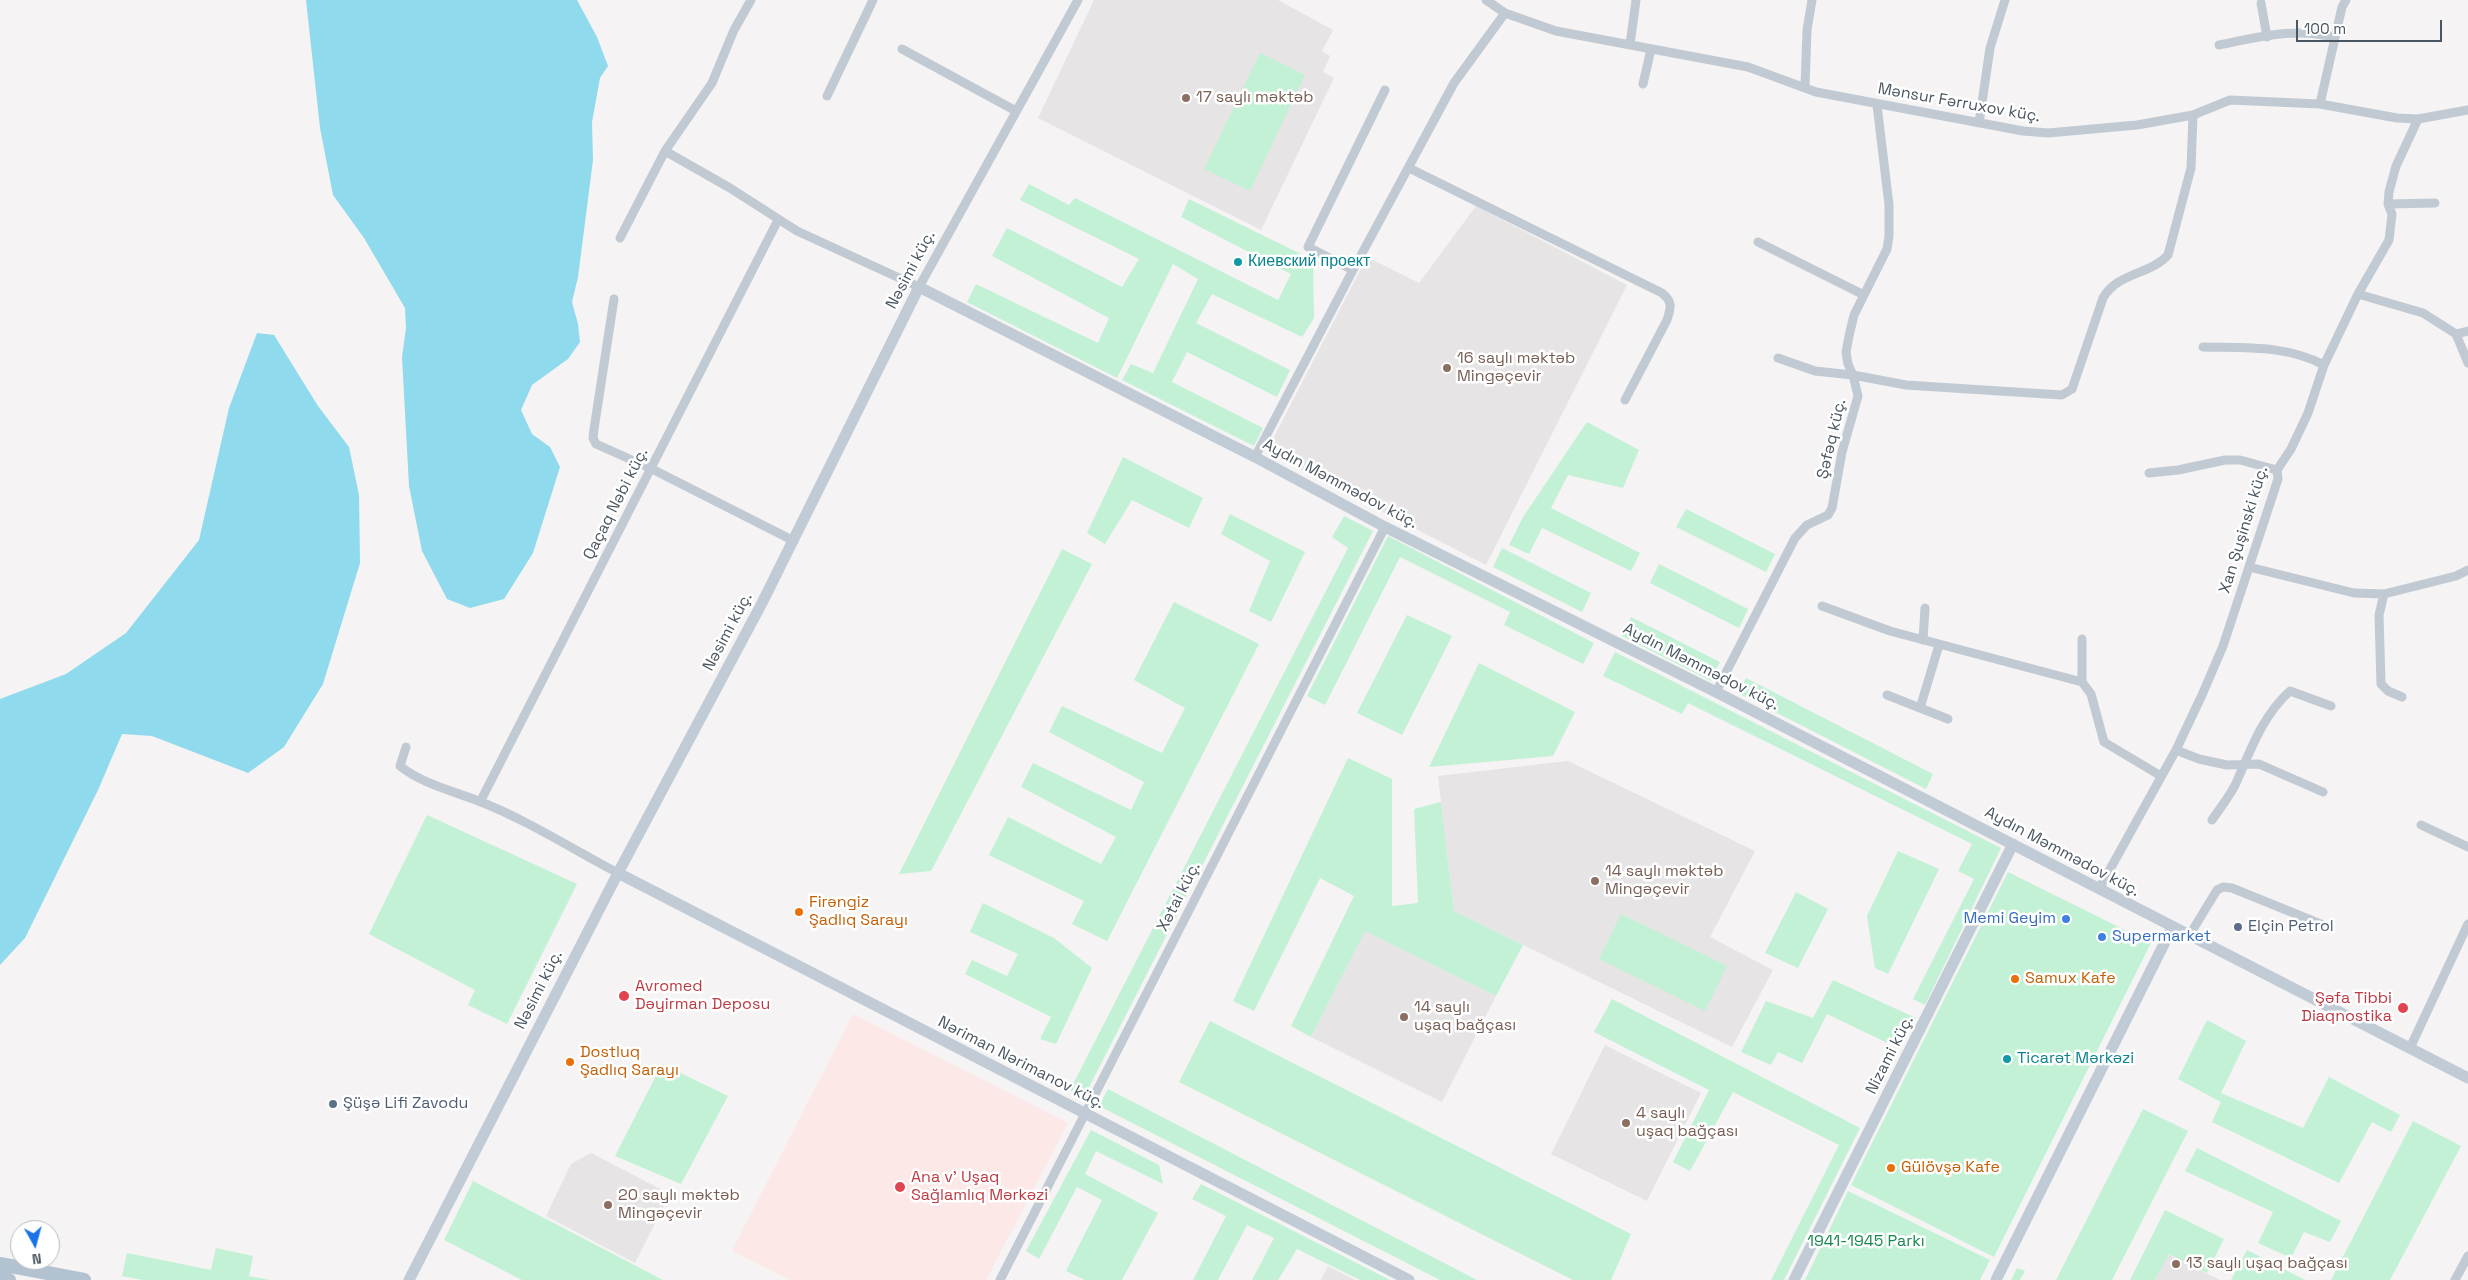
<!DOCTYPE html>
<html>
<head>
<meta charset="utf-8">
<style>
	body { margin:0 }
	#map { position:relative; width:2468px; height:1280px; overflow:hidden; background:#f5f3f3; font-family:"Space Grotesk",sans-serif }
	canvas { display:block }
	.north { position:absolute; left:10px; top:1220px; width:50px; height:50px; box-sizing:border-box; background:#fff; border:1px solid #b7bbc0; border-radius:50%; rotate:173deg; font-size:14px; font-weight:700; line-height:20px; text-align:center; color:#4a5661 }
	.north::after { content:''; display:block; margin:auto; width:18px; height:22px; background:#1a73e8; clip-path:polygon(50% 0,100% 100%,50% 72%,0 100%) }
	.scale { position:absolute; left:2296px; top:20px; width:146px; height:22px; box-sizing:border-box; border:2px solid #4a5661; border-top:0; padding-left:6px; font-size:15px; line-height:18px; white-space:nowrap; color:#4a5661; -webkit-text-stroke:4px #fff; paint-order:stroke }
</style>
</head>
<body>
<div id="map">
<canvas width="2468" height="1280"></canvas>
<div class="north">N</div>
<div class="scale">100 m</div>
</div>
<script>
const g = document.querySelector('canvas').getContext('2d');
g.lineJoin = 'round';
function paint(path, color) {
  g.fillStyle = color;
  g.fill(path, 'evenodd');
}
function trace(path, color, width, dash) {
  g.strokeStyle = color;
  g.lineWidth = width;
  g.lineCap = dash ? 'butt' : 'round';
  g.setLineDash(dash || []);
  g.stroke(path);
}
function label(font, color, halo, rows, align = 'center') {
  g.font = font + ' "Space Grotesk",sans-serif';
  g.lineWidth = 5;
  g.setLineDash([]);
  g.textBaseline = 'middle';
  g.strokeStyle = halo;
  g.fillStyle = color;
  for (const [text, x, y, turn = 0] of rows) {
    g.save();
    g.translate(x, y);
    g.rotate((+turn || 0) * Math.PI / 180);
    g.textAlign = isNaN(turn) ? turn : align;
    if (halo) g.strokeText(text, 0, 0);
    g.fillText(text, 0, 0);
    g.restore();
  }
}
const education = new Path2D(`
	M1094 0H1278L1333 30 1322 51 1330 56 1323 72 1334 78 1261 230 1038 118Z
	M1476 206 1627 285 1486 565 1266 452 1367 257 1419 283Z
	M1568 761 1755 851 1710 937 1773 970 1732 1047 1454 911 1438 776Z
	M1365 930 1496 996 1442 1102 1311 1037Z
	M1605 1045 1701 1093 1647 1201 1551 1154Z
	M591 1153 670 1194 635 1263 546 1216 571 1164Z
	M2168 1254 2220 1280H2155Z
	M1328 1266 1355 1280H1321Z`);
const medical = new Path2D(`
	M853 1014 1068 1123 986 1280H790L732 1251Z`);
const green = new Path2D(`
	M1260 53 1305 75 1250 191 1204 169Z
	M1029 184 1069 205 1075 198 1278 300 1291 274 1181 217 1189 199 1313 260 1314 318 1302 337 1212 294 1196 323 1290 370 1277 397 1187 352 1172 382 1263 428 1254 446 1122 380 1131 364 1153 373 1198 279 1173 264 1117 378 967 302 976 284 1098 343 1109 318 992 256 1007 228 1122 287 1139 259 1020 200Z
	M1587 422 1639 450 1623 488 1568 475 1551 508 1640 553 1631 571 1542 528 1529 554 1509 545 1523 517Z
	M1123 457 1203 498 1189 528 1132 500 1105 544 1087 533Z
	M1686 509 1775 554 1766 572 1676 527Z
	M1230 514 1305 552 1271 622 1249 611 1270 561 1221 534Z
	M1344 516 1373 531 1084 1097 1070 1090 1348 548 1332 537Z
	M1388 536 1594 643 1583 664 1504 625 1510 612 1400 557 1325 705 1307 696Z
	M1502 548 1591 593 1582 612 1493 567Z
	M1062 549 1092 564 931 871 899 874Z
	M1659 564 1748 609 1739 628 1650 583Z
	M1174 602 1259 644 1107 941 1072 924 1084 901 989 855 1008 817 1101 864 1116 837 1021 787 1033 763 1131 810 1144 782 1049 732 1062 706 1162 753 1185 708 1134 680Z
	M1407 615 1452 636 1402 735 1357 713Z
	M1631 617 1720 662 1711 681 1622 636Z
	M1615 652 2001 848 1925 1005 1913 999 1974 879 1958 871 1972 844 1688 703 1682 714 1603 676Z
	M1479 663 1575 712 1553 756 1429 767Z
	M1746 678 1933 774 1926 789 1738 693Z
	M1348 758 1392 779V906L1418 903 1414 809 1441 802 1454 911 1523 945 1496 996 1365 931 1311 1037 1291 1026 1354 896 1320 878 1254 1011 1233 1001Z
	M427 815 577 884 507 1024 468 1005 475 990 369 934Z
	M1898 851 1939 869 1888 974 1875 968 1867 916Z
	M2008 872 2151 943 1994 1257 1851 1185Z
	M1796 892 1828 909 1798 968 1765 953Z
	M983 903 1054 938 1092 968 1056 1044 1040 1039 1051 1017 965 974 972 960 1007 976 1018 954 970 932Z
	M1621 914 1727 966 1705 1011 1599 959Z
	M1833 980 1916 1018 1900 1049 1827 1014 1802 1063 1778 1052 1771 1065 1741 1052 1766 1001 1813 1018Z
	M1612 999 1860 1128 1784 1280H1771L1839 1145 1733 1092 1690 1171 1673 1162 1709 1090 1594 1032Z
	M2207 1020 2246 1041 2221 1093 2303 1128 2329 1077 2400 1115 2391 1132 2372 1122 2339 1183 2212 1122 2221 1102 2178 1079Z
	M1210 1021 1631 1234 1611 1280H1573L1179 1082Z
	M662 1064 728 1096 681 1184 615 1156Z
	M1108 1089 1477 1280H1440L1099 1106Z
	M2143 1109 2188 1131 2112 1280H2056Z
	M2413 1121 2461 1146 2390 1280H2331Z
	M1091 1130 1159 1165 1163 1184 1096 1151 1085 1174 1158 1213 1122 1280H1085L1066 1271 1102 1200 1077 1187 1039 1259 1026 1251Z
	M2197 1148 2341 1221 2330 1242 2304 1232 2291 1258 2258 1243 2273 1212 2185 1171Z
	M473 1181 663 1280H522L444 1240Z
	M1201 1184 1390 1280H1360L1297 1249 1278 1280H1252L1274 1238 1247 1225 1218 1280H1193L1226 1216 1192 1199Z
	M1848 1191 1990 1260 1980 1280H1805Z
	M2165 1210 2224 1239 2207 1273 2169 1254 2155 1280H2130Z
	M216 1248 253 1256 249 1276 270 1280H143L122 1276 127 1253 211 1270Z
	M2247 1250 2305 1280H2231Z
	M2017 1268 2025 1271 2020 1280H2011Z`);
const water = new Path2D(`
	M306 0H577L597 37 608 66 600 78 592 122 593 160 578 277 572 302 578 324 580 342 568 359 532 385 521 410 532 434 550 447 560 467 533 553 504 599 470 608 447 599 422 551 409 486 402 357 406 328 405 308 364 238 333 195 320 128Z
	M257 333 274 335 318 406 349 447 359 495 360 563 323 684 284 747 248 773 152 736 122 734 98 790 25 938 0 965V699L66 674 126 633 199 540 229 408Z`);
const street = new Path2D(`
	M1486 0 1505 13 1556 31 1748 67 1816 92 2023 131 2048 133 2137 125 2193 115 2230 100 2320 104 2397 118 2418 119 2468 110
	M2261 3 2267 37
	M1630 45 1636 0
	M2219 45C2255 38 2300 26 2335 38
	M902 49 1016 111
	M1643 84 1651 49
	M1805 87 1807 30 1812 0
	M827 96 873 0
	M2320 104 2342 7 2346 0
	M1979 123 1990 48 2005 0
	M665 151 730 188 797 231 919 287 1078 0
	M1409 168 1662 293C1673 302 1671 307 1667 320L1625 400
	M2388 204 2435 203
	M620 238 665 151 712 83 734 30 751 0
	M1758 242 1864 295
	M1353 270 1308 247 1385 90
	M2358 294 2423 313 2456 334 2468 363
	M614 299 594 429 593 438 596 444 652 469 794 541
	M2456 334 2468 331
	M2203 347C2245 348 2286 345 2324 365
	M1778 358 1815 371 1853 375 1906 385 2062 395 2072 389 2103 298C2118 272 2150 275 2168 255L2191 168 2193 115
	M1255 457 1353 270 1454 83 1505 13
	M2149 473 2178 470 2225 460H2240L2277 470
	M2249 567 2354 593 2384 594 2456 576 2468 570
	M2384 594 2379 615 2381 684 2388 691 2402 697
	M1822 606 1890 631 2082 682 2091 694 2104 742 2161 776
	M1923 640 1925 608
	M2082 682V639
	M1716 692 1795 538 1807 525 1828 515 1832 508 1842 452 1858 396 1853 375 1848 364 1846 352 1849 336 1854 315 1887 249 1889 236V205L1877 105
	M1887 695 1948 719
	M1920 708 1939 645
	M406 747 400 766C424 785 454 791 481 802 527 820 574 850 618 873
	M2176 750 2199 759 2227 765 2259 764 2323 792
	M480 802 778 220
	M2212 820C2220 808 2231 795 2237 781 2251 749 2263 715 2290 691L2331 706
	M2421 825 2468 847
	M2099 889 2176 750 2202 695 2223 646 2278 479 2277 470 2291 449 2308 413 2324 365 2358 294 2389 240 2392 214 2388 204 2389 192 2396 166 2418 119
	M2189 936 2217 890 2223 887 2232 888 2328 927
	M2410 1048 2468 924
	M1000 1280 1385 527
	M2455 1280 2468 1256`);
const secondary = new Path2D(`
	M618 873 1409 1280
	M409 1280 618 873 762 603 919 287 1255 457 1385 527 1716 692 2468 1078
	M1794 1280 2013 844
	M1996 1280 2172 928`);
const primary = new Path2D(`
	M0 1264 84 1280
	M0 1278 9 1280`);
const markers = [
	[1186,98,5,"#8d6e63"],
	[1238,262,5,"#0f9aa8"],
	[1447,368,5,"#8d6e63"],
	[1595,881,5,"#8d6e63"],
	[799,912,5,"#e8710a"],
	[2066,919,5,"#3f7fe0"],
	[2238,927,5,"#5c6f8a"],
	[2102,937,5,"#3f7fe0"],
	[2015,979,5,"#e8710a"],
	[624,996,6,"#e0444e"],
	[2403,1008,6,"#e0444e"],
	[1404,1017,5,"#8d6e63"],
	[2007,1059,5,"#0f9aa8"],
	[570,1062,5,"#e8710a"],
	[333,1104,5,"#5c6f8a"],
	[1626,1123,5,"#8d6e63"],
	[1891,1168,5,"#e8710a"],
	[900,1187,6,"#e0444e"],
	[608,1205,5,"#8d6e63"],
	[2176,1264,5,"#8d6e63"]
];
const educationNames = [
	["17 saylı məktəb",1196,98],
	["16 saylı məktəb",1457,359],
	["Mingəçevir",1457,377],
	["14 saylı məktəb",1605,872],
	["Mingəçevir",1605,890],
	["14 saylı",1414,1008],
	["uşaq bağçası",1414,1026],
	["4 saylı",1636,1114],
	["uşaq bağçası",1636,1132],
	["20 saylı məktəb",618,1196],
	["Mingəçevir",618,1214],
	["13 saylı uşaq bağçası",2186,1264]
];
const streetNames = [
	["Mənsur Fərruxov küç.",1959,103,10],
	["Nəsimi küç.",911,270,-62],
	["Şəfəq küç.",1832,439,-77],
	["Aydın Məmmədov küç.",1340,484,28],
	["Qaçaq Nəbi küç.",616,504,-63],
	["Xan Şuşinski küç.",2244,530,-73],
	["Nəsimi küç.",728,632,-62],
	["Aydın Məmmədov küç.",1701,667,27],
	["Aydın Məmmədov küç.",2062,852,28],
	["Xətai küç.",1179,897,-63],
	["Nəsimi küç.",539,990,-63],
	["Nizami küç.",1890,1055,-63],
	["Nəriman Nərimanov küç.",1021,1063,27]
];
const cultureNames = [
	["Киевский проект",1248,262],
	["Ticarət Mərkəzi",2017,1059]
];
const foodNames = [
	["Firəngiz",809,903],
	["Şadlıq Sarayı",809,921],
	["Samux Kafe",2025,979],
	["Dostluq",580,1053],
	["Şadlıq Sarayı",580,1071],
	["Gülövşə Kafe",1901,1168]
];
const shopNames = [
	["Memi Geyim",2056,919],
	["Supermarket",2112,937,"left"]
];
const serviceNames = [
	["Elçin Petrol",2248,927],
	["Şüşə Lifi Zavodu",343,1104]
];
const healthNames = [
	["Avromed",635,987],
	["Dəyirman Deposu",635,1005],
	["Şəfa Tibbi",2392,999,"right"],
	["Diaqnostika",2392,1017,"right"],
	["Ana v' Uşaq",911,1178],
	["Sağlamlıq Mərkəzi",911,1196]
];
const parkNames = [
	["1941-1945 Parkı",1866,1242]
];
paint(education, '#e6e4e5');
paint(medical, '#fce8e6');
paint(green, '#c3f1d5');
paint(water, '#90daee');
trace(street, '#c1cad2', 9);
trace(secondary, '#c1cbd6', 11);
trace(primary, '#b3c2d1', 14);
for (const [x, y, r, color] of markers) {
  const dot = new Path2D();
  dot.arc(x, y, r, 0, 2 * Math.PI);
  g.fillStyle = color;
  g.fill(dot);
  trace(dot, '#fff', 2);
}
label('16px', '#785e54', '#fff', educationNames, 'left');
label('16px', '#4a5661', '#fff', streetNames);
label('16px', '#0d838f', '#fff', cultureNames, 'left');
label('16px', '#c56008', '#fff', foodNames, 'left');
label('16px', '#366cbe', '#fff', shopNames, 'right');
label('16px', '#4e5e75', '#fff', serviceNames, 'left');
label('16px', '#be3a42', '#fff', healthNames, 'left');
label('16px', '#17864f', '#fff', parkNames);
</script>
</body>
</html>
